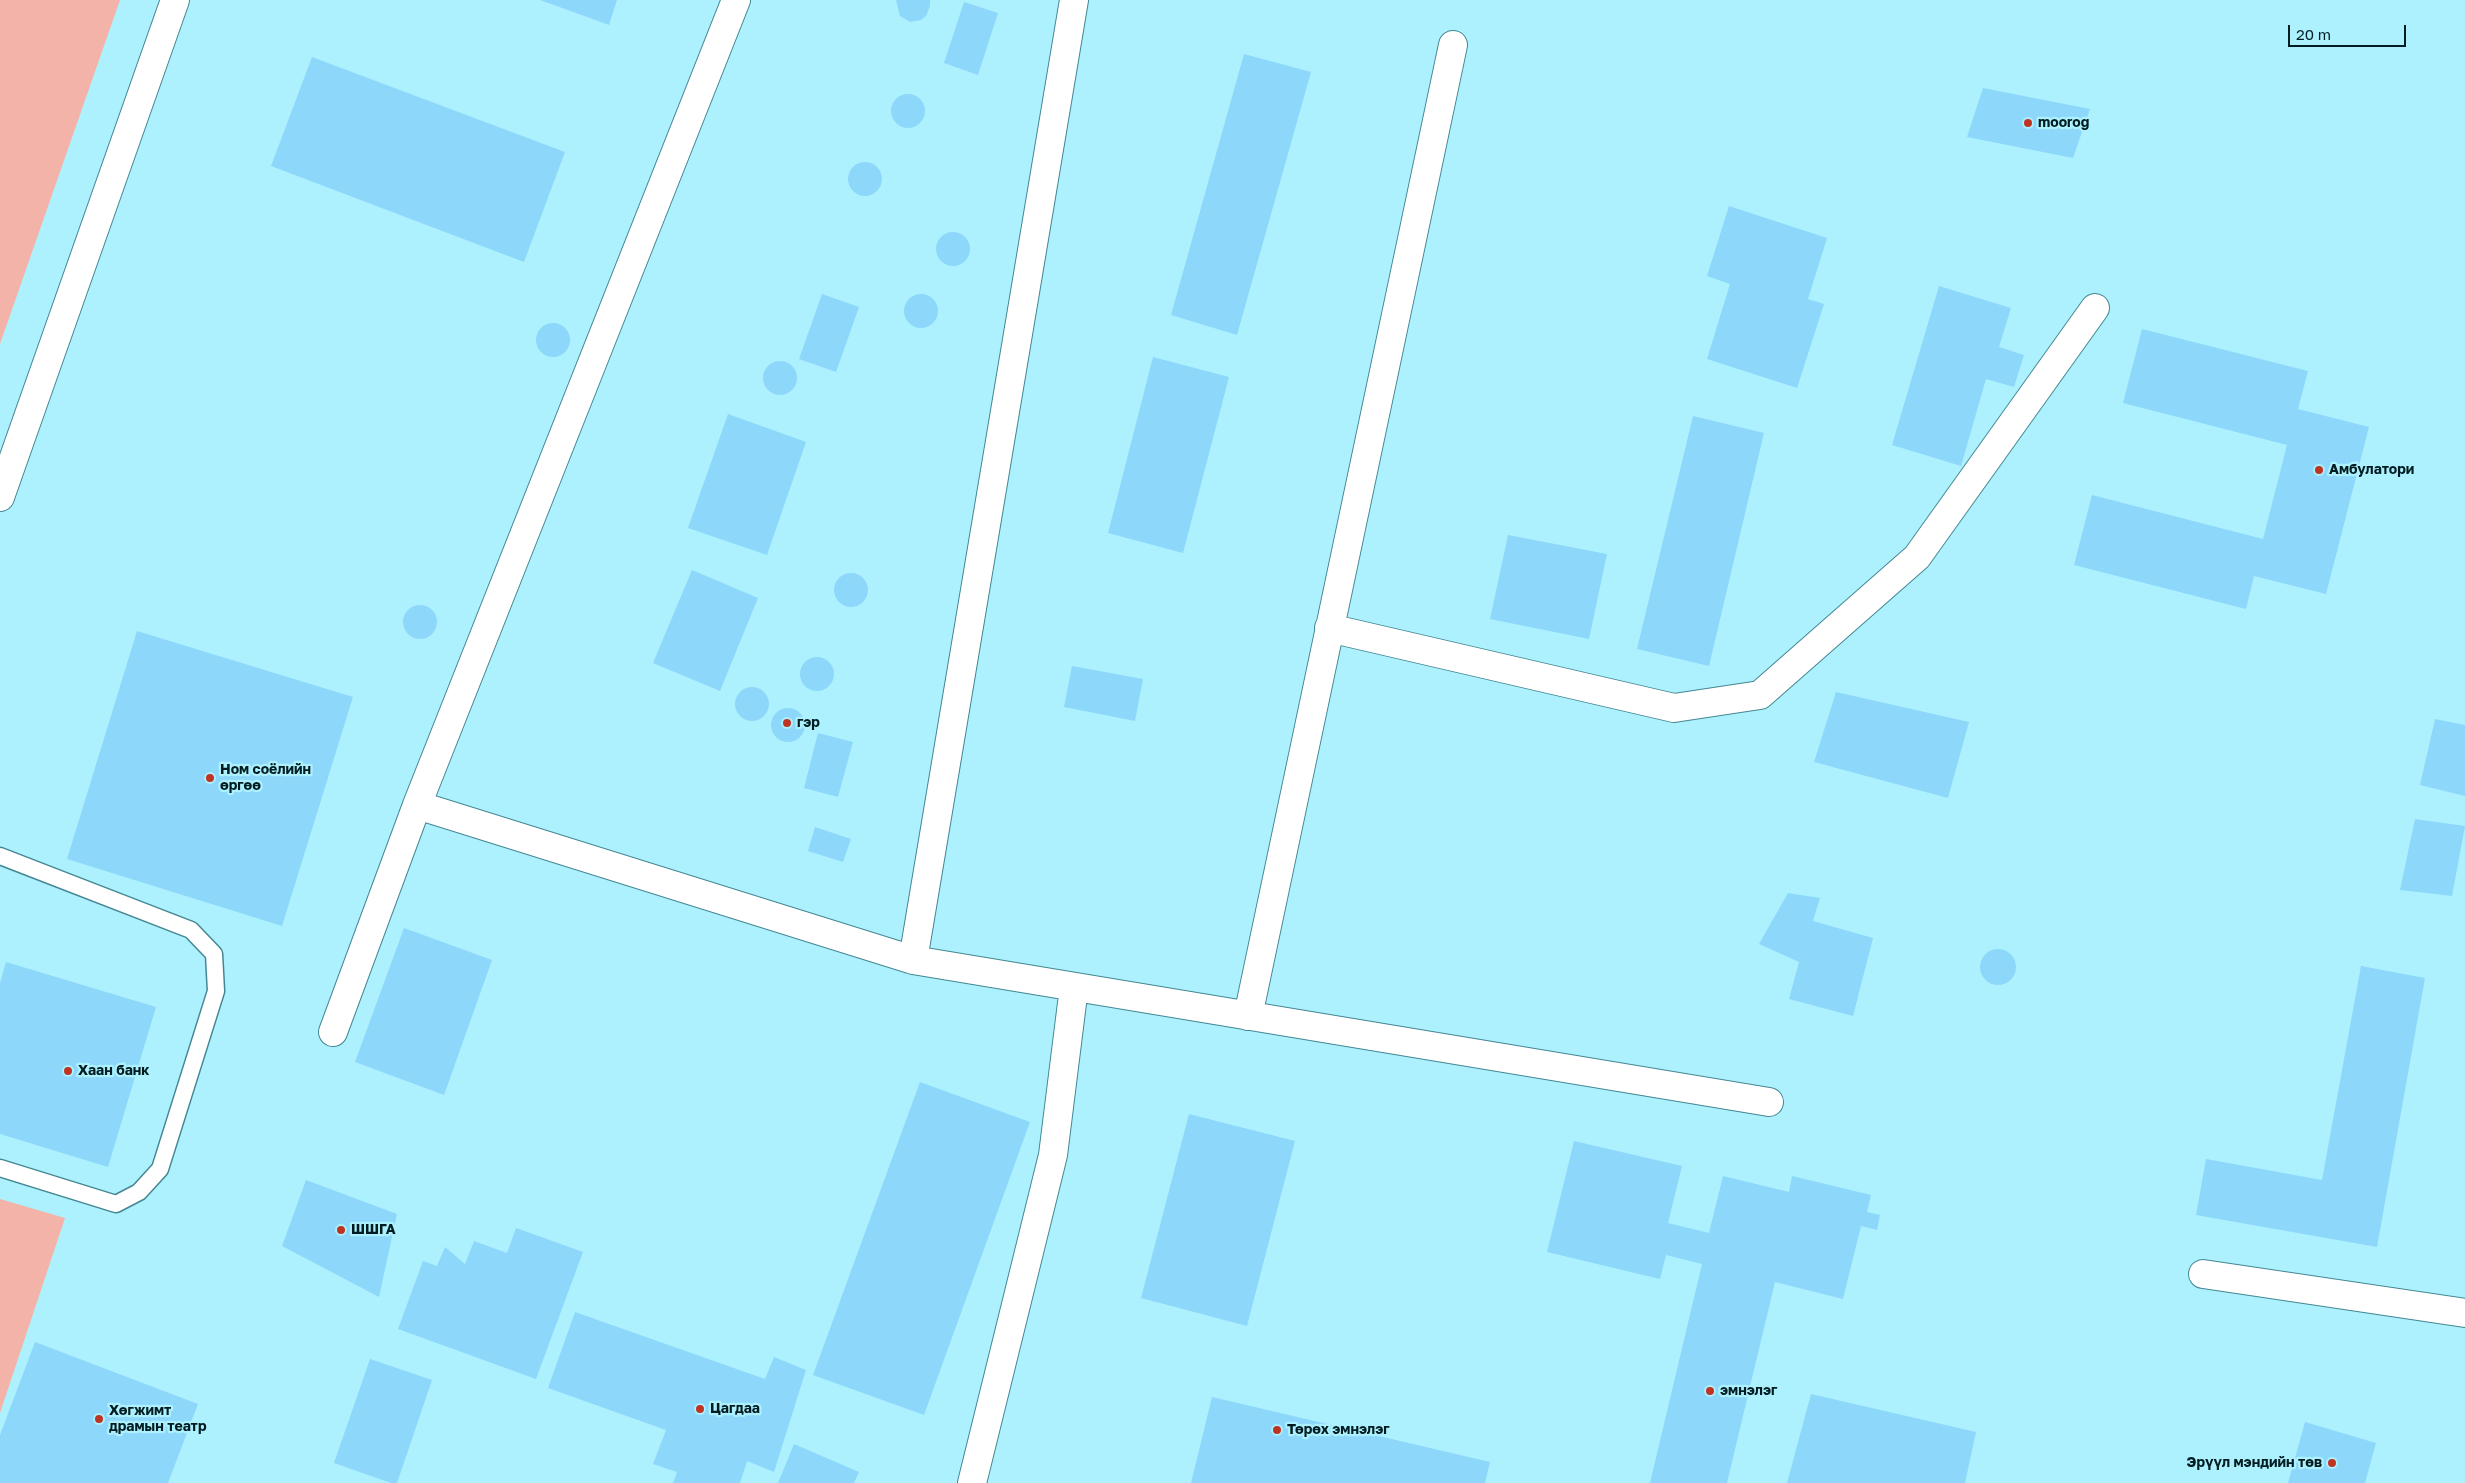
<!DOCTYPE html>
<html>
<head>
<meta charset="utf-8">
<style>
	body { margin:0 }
	#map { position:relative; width:2465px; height:1483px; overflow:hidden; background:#adf1fe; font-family:"Golos Text",sans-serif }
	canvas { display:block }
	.scale { position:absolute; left:2288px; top:25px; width:118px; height:22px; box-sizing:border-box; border:2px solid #011d21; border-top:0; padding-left:6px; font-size:15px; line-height:18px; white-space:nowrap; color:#011d21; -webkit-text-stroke:4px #adf1fe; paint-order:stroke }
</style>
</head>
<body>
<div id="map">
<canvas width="2465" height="1483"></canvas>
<div class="scale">20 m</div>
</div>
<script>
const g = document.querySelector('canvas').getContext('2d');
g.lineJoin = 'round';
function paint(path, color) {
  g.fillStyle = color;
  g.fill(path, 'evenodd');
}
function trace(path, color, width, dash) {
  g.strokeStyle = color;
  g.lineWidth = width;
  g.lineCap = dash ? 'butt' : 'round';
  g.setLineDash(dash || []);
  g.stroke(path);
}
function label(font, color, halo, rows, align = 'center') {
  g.font = font + ' "Golos Text",sans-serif';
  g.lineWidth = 4.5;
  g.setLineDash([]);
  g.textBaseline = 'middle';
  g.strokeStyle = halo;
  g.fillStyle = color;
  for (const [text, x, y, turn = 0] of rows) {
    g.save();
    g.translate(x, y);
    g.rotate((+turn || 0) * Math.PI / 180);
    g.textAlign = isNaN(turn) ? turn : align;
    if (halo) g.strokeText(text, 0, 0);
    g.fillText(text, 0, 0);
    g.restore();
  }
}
const green = new Path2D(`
	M0 0H120L0 344Z
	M0 1199 65 1218 0 1413Z`);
const building = new Path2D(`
	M540 0H617L609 25Z
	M896 0H930V6L926 16 921 20 910 22 900 16Z
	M964 2 998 13 978 75 944 63Z
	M1244 54 1311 72 1237 335 1171 315Z
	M312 57 565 152 524 262 271 166Z
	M1983 88 2090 109 2073 158 1967 137Z
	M891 111a17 17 0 1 1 34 0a17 17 0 1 1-34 0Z
	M848 179a17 17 0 1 1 34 0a17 17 0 1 1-34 0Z
	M1729 206 1827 238 1808 299 1824 304 1797 388 1707 359 1730 284 1707 276Z
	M936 249a17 17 0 1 1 34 0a17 17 0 1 1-34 0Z
	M1939 286 2011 308 1999 347 2024 355 2014 387 1986 379 1961 466 1892 445Z
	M904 311a17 17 0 1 1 34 0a17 17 0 1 1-34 0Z
	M822 294 859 307 836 372 799 359Z
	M536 340a17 17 0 1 1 34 0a17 17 0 1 1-34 0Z
	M2142 329 2308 371 2298 409 2369 427 2326 594 2254 576 2246 609 2074 565 2092 495 2263 539 2287 445 2123 403Z
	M1153 357 1229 377 1183 553 1108 533Z
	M763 378a17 17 0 1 1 34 0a17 17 0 1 1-34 0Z
	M728 414 806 442 767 555 688 528Z
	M1693 416 1764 433 1709 666 1637 649Z
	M1508 535 1607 554 1589 639 1490 619Z
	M692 570 758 598 720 691 653 663Z
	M834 590a17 17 0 1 1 34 0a17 17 0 1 1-34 0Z
	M403 622a17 17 0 1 1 34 0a17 17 0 1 1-34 0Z
	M137 631 353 697 282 926 67 859Z
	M800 674a17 17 0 1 1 34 0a17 17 0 1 1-34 0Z
	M1072 666 1143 679 1135 721 1064 707Z
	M735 704a17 17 0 1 1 34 0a17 17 0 1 1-34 0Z
	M1836 692 1969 722 1948 798 1814 762Z
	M771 725a17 17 0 1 1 34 0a17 17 0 1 1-34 0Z
	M2435 719 2465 725V796L2420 785Z
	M818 733 853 742 838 797 804 788Z
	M2415 819 2465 826 2452 896 2400 890Z
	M815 827 851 839 843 862 808 851Z
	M1788 893 1820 898 1813 921 1873 938 1853 1016 1789 999 1799 962 1759 944Z
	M404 928 492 960 444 1095 355 1062Z
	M1980 967a18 18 0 1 1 36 0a18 18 0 1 1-36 0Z
	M6 962 156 1007 108 1167 0 1134V983Z
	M2361 966 2425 978 2377 1247 2196 1215 2206 1159 2322 1180Z
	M920 1082 1030 1122 924 1415 813 1375Z
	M1189 1114 1295 1141 1247 1326 1141 1298Z
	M1574 1141 1682 1166 1668 1223 1709 1233 1723 1176 1789 1192 1792 1176 1871 1195 1867 1212 1880 1215 1877 1230 1861 1226 1843 1299 1775 1282 1727 1483H1650L1702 1264 1666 1255 1660 1279 1547 1252Z
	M306 1180 397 1214 379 1297 282 1246Z
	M516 1228 583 1252 536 1379 398 1329 423 1261 437 1266 445 1247 465 1264 474 1241 507 1253Z
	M575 1312 765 1379 774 1357 806 1370 774 1472 747 1461 740 1483H673L677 1472 653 1464 666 1430 548 1388Z
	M35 1342 198 1404 168 1483H0V1435Z
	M370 1359 432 1380 397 1483H391L334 1463Z
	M1811 1394 1976 1432 1965 1483H1787Z
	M1212 1397 1490 1462 1485 1483H1191Z
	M2305 1422 2376 1443 2365 1483H2288Z
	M794 1444 859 1472 854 1483H778Z`);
const service = new Path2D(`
	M0 856 191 930 214 954 216 991 160 1169 139 1192 116 1204 0 1168`);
const minor = new Path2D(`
	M1329 628 1674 708 1760 695 1917 557 2095 308
	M417 805 913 960 1769 1102
	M913 960 1074 0
	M1248 1016 1453 45
	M333 1032 417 805 736 0
	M2203 1274 2465 1313
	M972 1483 1053 1155 1074 987`);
const tertiary = new Path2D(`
	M0 497 175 0`);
const markers = [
	[2028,123,5,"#bf3322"],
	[2319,470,5,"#bf3322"],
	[787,723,5,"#bf3322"],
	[210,778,5,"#bf3322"],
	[68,1071,5,"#bf3322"],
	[341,1230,5,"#bf3322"],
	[1710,1391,5,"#bf3322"],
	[700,1409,5,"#bf3322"],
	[99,1419,5,"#bf3322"],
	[1277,1430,5,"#bf3322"],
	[2332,1463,5,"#bf3322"]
];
const poiNames = [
	["moorog",2038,123],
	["Амбулатори",2329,470],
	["гэр",797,723],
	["Ном соёлийн",220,770],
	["өргөө",220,786],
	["Хаан банк",78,1071],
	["ШШГА",351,1230],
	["эмнэлэг",1720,1391],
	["Цагдаа",710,1409],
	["Хөгжимт",109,1411],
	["драмын театр",109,1427],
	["Төрөх эмнэлэг",1287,1430],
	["Эрүүл мэндийн төв",2322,1463,"right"]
];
paint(green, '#f4b3a8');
paint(building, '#8dd7fb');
trace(service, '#448793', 19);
trace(minor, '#448793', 30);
trace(tertiary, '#448793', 30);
trace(service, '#fff', 16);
trace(minor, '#fff', 28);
trace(tertiary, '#fff', 28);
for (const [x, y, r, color] of markers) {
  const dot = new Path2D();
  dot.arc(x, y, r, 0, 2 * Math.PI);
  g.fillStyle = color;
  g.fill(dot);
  trace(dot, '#adf1fe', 2);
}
label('bold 14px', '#011d21', '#adf1fe', poiNames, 'left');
</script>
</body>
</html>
